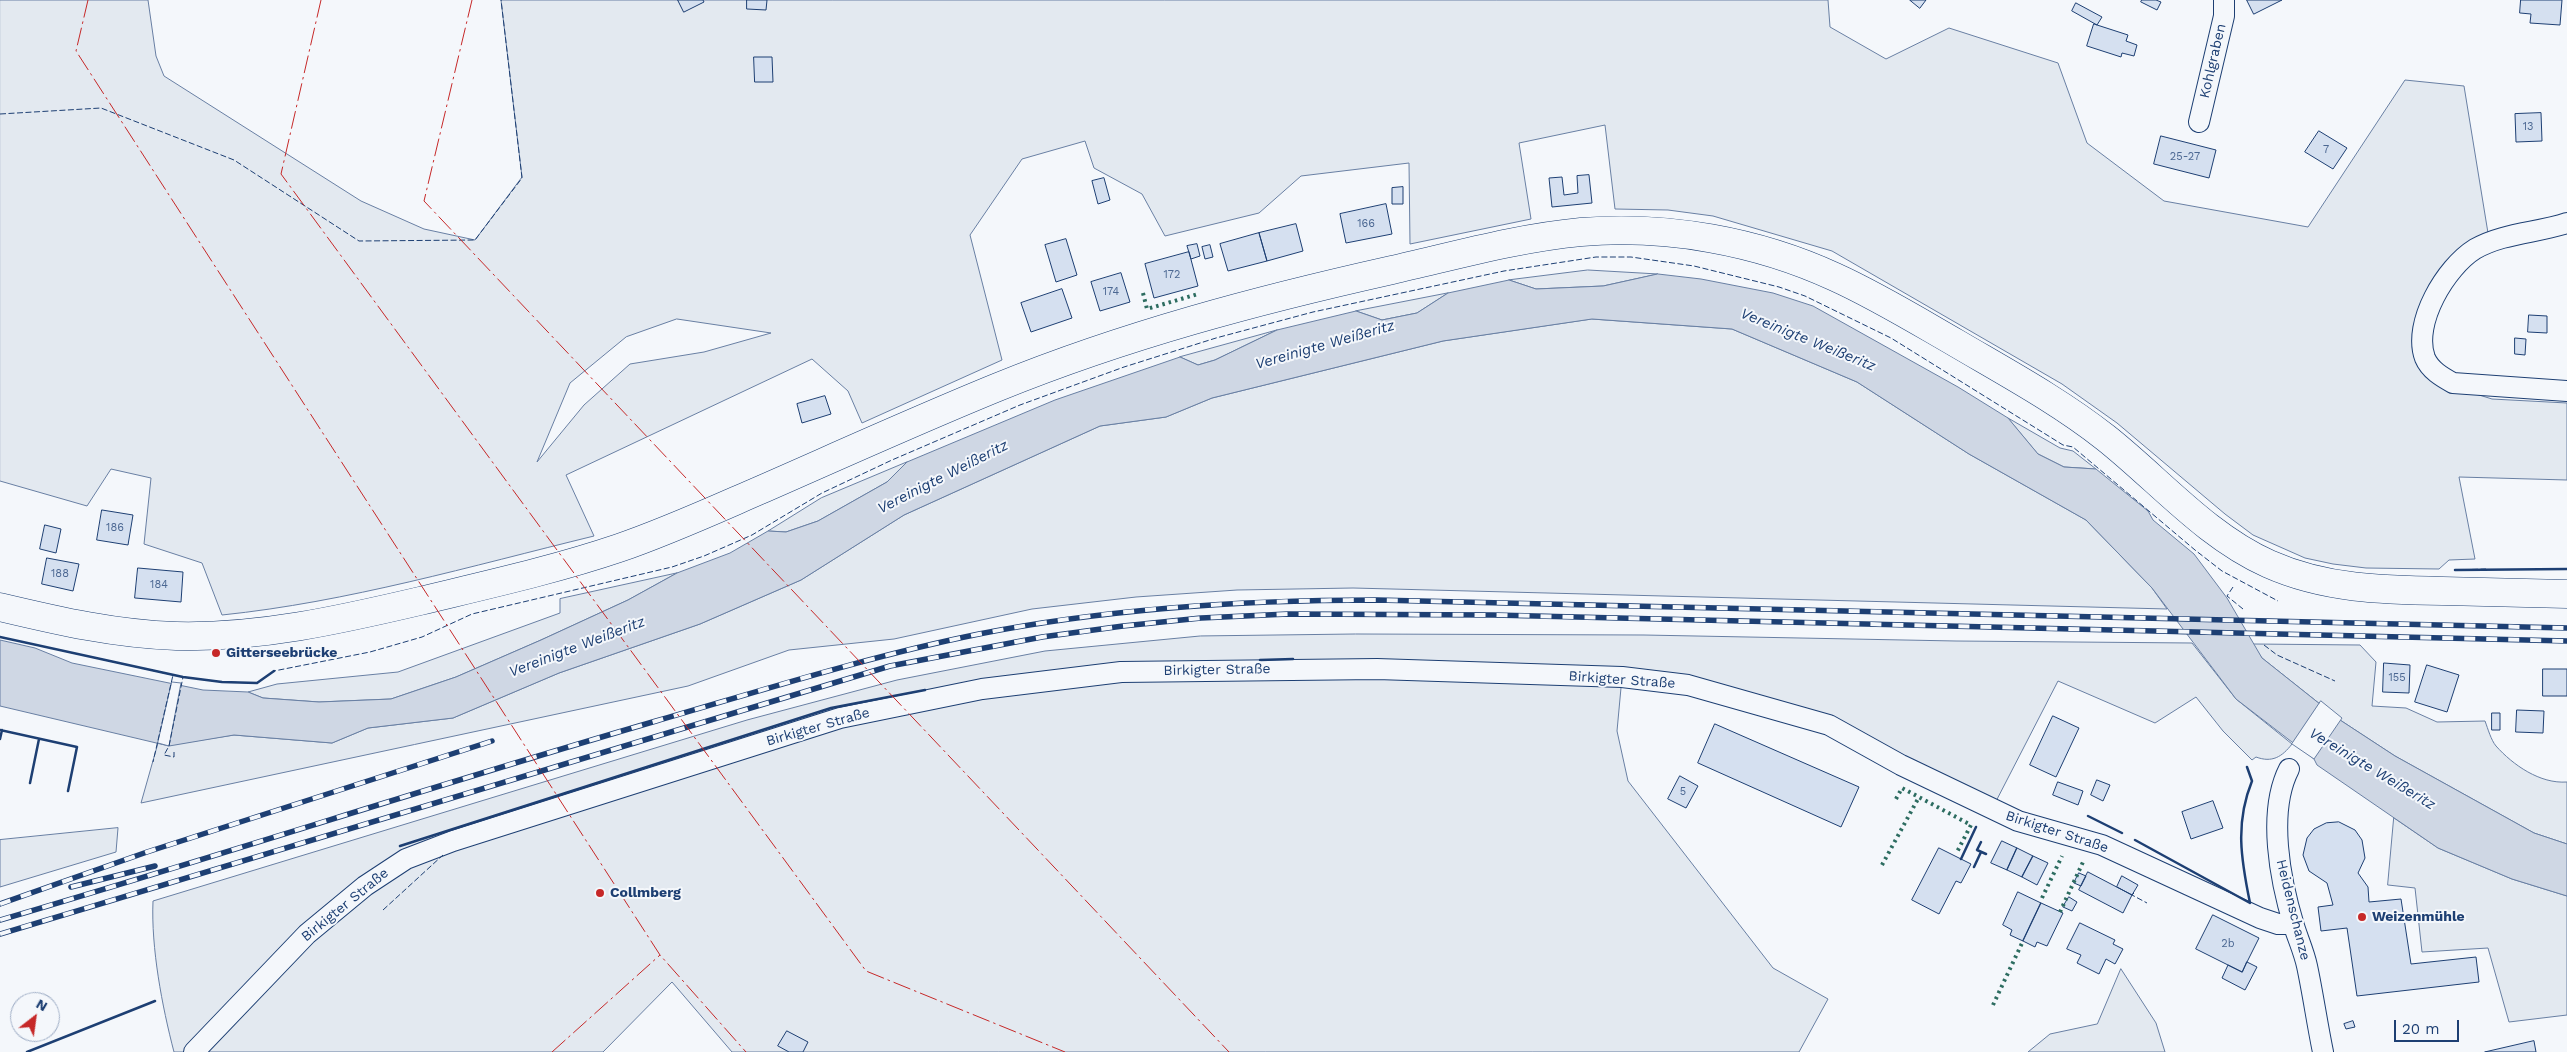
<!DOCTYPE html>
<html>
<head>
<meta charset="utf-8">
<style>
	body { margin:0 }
	#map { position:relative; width:2567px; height:1052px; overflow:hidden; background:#f4f7fb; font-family:"Work Sans",sans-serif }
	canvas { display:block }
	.north { position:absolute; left:10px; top:992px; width:50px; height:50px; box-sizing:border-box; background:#f4f7fb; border:1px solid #9eadc5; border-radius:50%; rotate:30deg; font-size:14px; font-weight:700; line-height:20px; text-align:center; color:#1d3f73 }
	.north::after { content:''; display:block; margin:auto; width:18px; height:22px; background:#c62828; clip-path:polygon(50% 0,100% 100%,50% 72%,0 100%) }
	.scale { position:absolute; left:2394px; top:1020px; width:65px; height:22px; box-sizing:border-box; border:2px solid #1d3f73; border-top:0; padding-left:6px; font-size:15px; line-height:18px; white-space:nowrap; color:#1d3f73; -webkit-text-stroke:4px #f4f7fb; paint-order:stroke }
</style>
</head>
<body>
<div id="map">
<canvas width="2567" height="1052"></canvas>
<div class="north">N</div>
<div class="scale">20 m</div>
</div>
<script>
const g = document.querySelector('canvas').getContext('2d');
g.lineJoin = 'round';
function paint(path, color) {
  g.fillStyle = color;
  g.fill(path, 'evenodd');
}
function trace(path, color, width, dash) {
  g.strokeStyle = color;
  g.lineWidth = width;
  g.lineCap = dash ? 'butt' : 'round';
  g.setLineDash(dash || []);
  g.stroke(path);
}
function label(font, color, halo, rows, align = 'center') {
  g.font = font + ' "Work Sans",sans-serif';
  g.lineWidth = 4;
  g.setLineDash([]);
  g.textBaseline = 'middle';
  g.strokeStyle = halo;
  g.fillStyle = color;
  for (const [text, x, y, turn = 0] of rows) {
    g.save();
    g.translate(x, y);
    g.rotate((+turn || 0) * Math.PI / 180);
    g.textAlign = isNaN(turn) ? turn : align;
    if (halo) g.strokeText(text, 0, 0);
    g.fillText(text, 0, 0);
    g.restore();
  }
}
const green = new Path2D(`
	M0 0H148L156 56 164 76 361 201 424 229 475 240 522 177 501 0H1828L1830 27 1886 59 1949 28 2058 63 2087 143 2164 201 2308 227 2405 80 2464 86 2488 233 2416 329 2444 384 2492 399 2567 403V480L2459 477 2475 559 2449 560 2439 569 2366 568 2333 564 2305 558 2253 535 2225 514 2117 423 2062 384 1832 251 1713 216 1668 210 1615 209 1605 125 1519 143 1531 219 1410 244 1409 163 1301 176 1259 213 1165 236 1142 194 1094 168 1085 141 1022 159 970 235 1002 360 862 423 848 391 812 359 566 475 594 536C471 566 348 602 222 615L202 563 144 544 151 478 111 469 87 506 0 481ZM677 319 771 333 704 352 630 364 584 405 537 462 570 383 626 337Z
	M1588 270 1658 274 1603 286 1536 289 1509 280Z
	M1448 293 1417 313 1382 320 1356 311Z
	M1592 319 1732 329 1857 382 1969 454 2086 520 2152 588 2167 609 1353 588 1237 590 1136 597 1032 609 894 639 789 650 688 686 141 803 158 743 169 745 234 735 332 743 368 728 453 718 559 673 700 624 801 580 904 515 1100 426 1166 417 1212 398 1443 341Z
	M1277 330 1215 360 1198 365 1180 357Z
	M2008 418 2060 448 2073 451 2096 469 2064 467 2038 454Z
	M907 462 887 482 818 521 786 532 768 531 821 498Z
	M677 573 628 600 541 640 456 677 391 699 319 702 263 698 248 692 277 684 398 672 560 613V599Z
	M1356 634 1644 635 1956 641 2192 643 2236 699 2292 744C2282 757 2272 763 2256 757L2252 760 2223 731 2196 697 2155 723 2058 681 1992 809 1829 725 1622 677 1617 731 1628 781 1773 968 1828 999 1799 1052H732L672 982 603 1052H174C162 1006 151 948 153 901L747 720 897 680 1045 651 1200 636Z
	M2253 644 2360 645 2376 662 2372 706 2406 708 2437 722 2485 721C2488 729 2491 740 2496 746 2513 765 2540 784 2567 782V844L2534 833 2395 756 2340 720 2262 658Z
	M2394 818 2438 848 2512 879 2567 896V1015L2509 1022 2488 948 2422 952 2415 888 2388 885Z
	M118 828 116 852 0 887V840Z
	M2121 969 2156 1023 2165 1052H2028L2050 1034 2097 1024Z`);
const water = new Path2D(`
	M1658 274 1701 279 1773 293 1813 306 1958 387 2008 418 2038 454 2064 467 2096 469 2148 511 2153 520 2194 554 2227 598 2262 658 2340 720 2395 756 2534 833 2567 844V896L2512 879 2438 848 2317 765 2314 759 2236 699 2152 588 2086 520 1969 454 1857 382 1732 329 1592 319 1443 341 1212 398 1166 417 1100 426 904 515 801 580 700 624 559 673 453 718 368 728 332 743 234 735 169 746 0 706V640L35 648 72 663 203 690 248 692 263 698 319 702 391 699 456 677 541 640 628 600 677 573 730 553 768 531 786 532 818 521 887 482 907 462 1055 400 1180 357 1198 365 1215 360 1277 330 1356 311 1382 320 1417 313 1448 293 1509 280 1536 289 1603 286Z`);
const pier = new Path2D(`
	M172 682 181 683 169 746 158 743Z
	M2321 701 2342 718 2314 759 2292 744Z`);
const building = new Path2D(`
	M678 0H703L704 2 684 12Z
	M747 0H767L766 10 747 9Z
	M1910 0H1926L1920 8Z
	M2142 0H2156L2161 2 2157 10 2141 2Z
	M2247 0H2282L2254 14Z
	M2521 0H2562L2560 25 2530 23 2531 14 2520 13Z
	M2076 3 2102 17 2097 25 2072 11Z
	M2094 24 2128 35 2126 41 2137 45 2134 56 2122 53 2121 57 2087 46Z
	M754 57H772L773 82H755Z
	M2541 113 2542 141 2516 142 2515 114Z
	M2319 131 2347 148 2333 169 2305 152Z
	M2161 136 2216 150 2209 178 2154 164Z
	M1589 175 1592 203 1552 207 1549 178 1562 177 1564 195 1578 193 1577 176Z
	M1104 178 1110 200 1098 204 1092 181Z
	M1403 187V204H1392V188Z
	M1386 204 1392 234 1346 243 1340 214Z
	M1296 224 1303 251 1267 261 1259 233Z
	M1259 233 1267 261 1228 271 1220 244Z
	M1066 239 1077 275 1056 282 1045 245Z
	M1197 244 1200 256 1191 259 1187 246Z
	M1210 245 1213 257 1205 259 1202 247Z
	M1189 252 1198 286 1154 298 1145 264Z
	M1121 273 1130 302 1100 311 1091 282Z
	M1062 289 1072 318 1031 332 1021 303Z
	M2529 315 2547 316V333L2528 332Z
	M2515 338 2526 339 2525 355 2515 354Z
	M825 396 831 414 802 423 797 404Z
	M102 510 133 515 128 545 97 540Z
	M45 525 61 529 56 553 40 549Z
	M47 558 79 564 73 591 42 584Z
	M138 568 183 572 181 602 135 598Z
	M2384 663 2410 665 2409 693 2383 692Z
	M2427 665 2459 675 2447 712 2415 702Z
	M2543 669H2567V696H2543Z
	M2517 710 2544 711 2543 733 2516 732Z
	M2492 713H2500V730H2492Z
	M2053 716 2079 728 2056 777 2030 765Z
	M1715 724 1859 787 1841 827 1698 763Z
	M1680 776 1698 786 1686 808 1668 799Z
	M2097 780 2110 785 2103 801 2091 795Z
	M2058 782 2083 791 2078 805 2053 795Z
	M2213 801 2223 828 2191 839 2182 812Z
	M2339 822 2355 830 2362 840 2365 858 2358 873 2368 887 2369 902 2401 899 2411 964 2476 957 2479 982 2357 996 2347 928 2321 931 2318 907 2333 905 2327 883 2309 871 2303 855 2307 838 2314 829 2326 823Z
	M2002 841 2017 848 2007 870 1991 863Z
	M1939 848 1971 864 1961 883 1956 881 1939 914 1912 900Z
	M2017 848 2033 856 2022 877 2007 870Z
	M2033 856 2048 863 2037 885 2022 877Z
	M2088 872 2132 895 2123 913 2079 890Z
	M2079 873 2086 876 2081 886 2074 883Z
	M2122 876 2138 885 2132 895 2117 887Z
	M2018 892 2041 903 2023 941 2010 935 2012 930 2003 925Z
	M2069 897 2077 902 2072 911 2063 907Z
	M2041 903 2063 913 2047 946 2037 942 2035 947 2023 941Z
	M2213 915 2259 938 2242 972 2196 949Z
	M2080 923 2115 940 2113 944 2123 949 2115 964 2106 959 2099 974 2077 963 2081 955 2067 949Z
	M2247 962 2257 967 2245 990 2222 978 2228 965 2242 972Z
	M2353 1021 2355 1027 2346 1029 2344 1024Z
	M787 1031 808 1042 803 1052H789L778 1046Z
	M2534 1041 2536 1052H2485Z`);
const street = new Path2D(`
	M2199 122 2224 16V0
	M2567 223C2537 233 2503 233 2475 249 2446 267 2412 323 2425 358 2430 370 2442 377 2453 383L2567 391
	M2289 769C2267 812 2280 880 2294 926 2298 939 2304 952 2307 966 2313 994 2317 1023 2323 1052
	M194 1052 307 934 365 886 406 859 453 841 840 718 982 689 1121 672 1377 669 1622 677 1688 685 1829 725 1901 765 2018 821 2102 845 2260 918 2278 924H2293`);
const secondary = new Path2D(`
	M0 607C59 621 115 634 176 636 259 638 339 620 420 601 486 585 554 570 619 548 666 532 712 511 758 491 838 456 917 420 998 387 1126 335 1258 300 1392 270 1454 256 1517 238 1581 232 1667 225 1757 241 1835 277 1877 296 1916 320 1956 343 2007 373 2059 401 2106 438 2159 480 2206 536 2269 564 2325 589 2383 590 2443 591 2485 592 2526 593 2567 594`);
const rail = new Path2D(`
	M71 887 155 866
	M0 904 147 852 492 741
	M0 920C219 856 436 785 656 721 763 690 870 656 979 634 1111 608 1244 600 1377 600L2567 628
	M0 934 890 666 1042 637 1123 626 1201 618 1288 614 1494 615 2567 641`);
const hedge = new Path2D(`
	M1143 293 1147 309 1198 294
	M1896 799 1902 788 1971 825 1957 852
	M1882 865 1919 797
	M2042 898 2062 856
	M2060 912 2083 862
	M1993 1005 2023 941`);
const fence = new Path2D(`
	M0 114 101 108 234 160 359 241 475 240 522 178 501 0
	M2455 570 2486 569
	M2233 587 2227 596 2243 609
	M0 637 173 675 153 762
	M2264 645 2277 655 2335 681
	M174 752V757L164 755 169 746 183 677 222 682 257 683 274 671 370 652 422 637 472 614 672 567 704 556 752 535 822 493 892 460 1020 405 1124 367 1216 338 1313 312 1504 271 1596 257H1631L1694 266 1779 287 1805 296 1891 338 2063 445 2073 447 2195 550 2222 571 2278 601
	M2134 893 2132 895 2147 903
	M383 910 443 855`);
const wall = new Path2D(`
	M2455 570 2567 569
	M0 637 183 677 222 682 257 683 274 671
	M1260 660 1293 659
	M0 730 77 747 68 791
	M0 739 2 730
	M30 783 39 739
	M2088 816 2122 833
	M2135 840 2250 903C2241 859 2235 823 2252 781L2247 767
	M1981 842 1977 850 1986 854
	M400 846 831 708 925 690
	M1961 859 1976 827
	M1974 867 1981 852
	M27 1052 155 1001`);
const power = new Path2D(`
	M88 0 76 51 660 955 746 1052
	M321 0 281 174 866 971 1065 1052
	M472 0 424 201 1229 1052
	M552 1052 660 955`);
const markers = [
	[216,653,5,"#c62828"],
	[600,893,5,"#c62828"],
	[2362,917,5,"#c62828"]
];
const numberNames = [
	["13",2528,127],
	["7",2326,150],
	["25-27",2185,157],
	["166",1366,224],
	["172",1172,275],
	["174",1111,292],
	["186",115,528],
	["188",60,574],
	["184",159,585],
	["155",2397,678],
	["5",1683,792],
	["2b",2228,944]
];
const streetNames = [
	["Kohlgraben",2213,61,-77],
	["Birkigter Straße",1217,670,-1],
	["Birkigter Straße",1622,680,4],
	["Birkigter Straße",818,727,-16],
	["Birkigter Straße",2057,832,18],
	["Birkigter Straße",345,905,-39],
	["Heidenschanze",2293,910,76]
];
const poiNames = [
	["Gitterseebrücke",226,653],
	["Collmberg",610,893],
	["Weizenmühle",2372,917]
];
const waterNames = [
	["Vereinigte Weißeritz",1808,340,22],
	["Vereinigte Weißeritz",1325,345,-16],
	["Vereinigte Weißeritz",943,477,-27],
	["Vereinigte Weißeritz",577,647,-21],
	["Vereinigte Weißeritz",2372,769,31]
];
paint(green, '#e3e9f0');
trace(green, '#687fa3', 1);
paint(water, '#cfd7e4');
trace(water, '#687fa3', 1);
paint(pier, '#f4f7fb');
trace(pier, '#687fa3', 1);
paint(building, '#d5e0f0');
trace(building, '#1d3f73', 1);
trace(street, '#1d3f73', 22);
trace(secondary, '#1d3f73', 29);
trace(street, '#f4f7fb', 20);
trace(secondary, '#f4f7fb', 28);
trace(rail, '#1d3f73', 5.5);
trace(rail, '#f4f7fb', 4, [11]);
trace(hedge, '#2c6c60', 4, [2.5, 4]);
trace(fence, '#1d3f73', 1, [6, 2.5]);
trace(wall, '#1d3f73', 2.5);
trace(power, '#c62828', 1, [18, 4, 2.5, 4]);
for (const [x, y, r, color] of markers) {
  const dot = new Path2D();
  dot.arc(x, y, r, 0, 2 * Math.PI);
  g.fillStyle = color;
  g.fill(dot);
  trace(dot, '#f4f7fb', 2);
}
label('11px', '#4b6792', null, numberNames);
label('14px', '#1d3f73', '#f4f7fb', streetNames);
label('bold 14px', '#1d3f73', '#f4f7fb', poiNames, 'left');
label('italic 15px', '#1d3f73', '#f4f7fb', waterNames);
</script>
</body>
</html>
